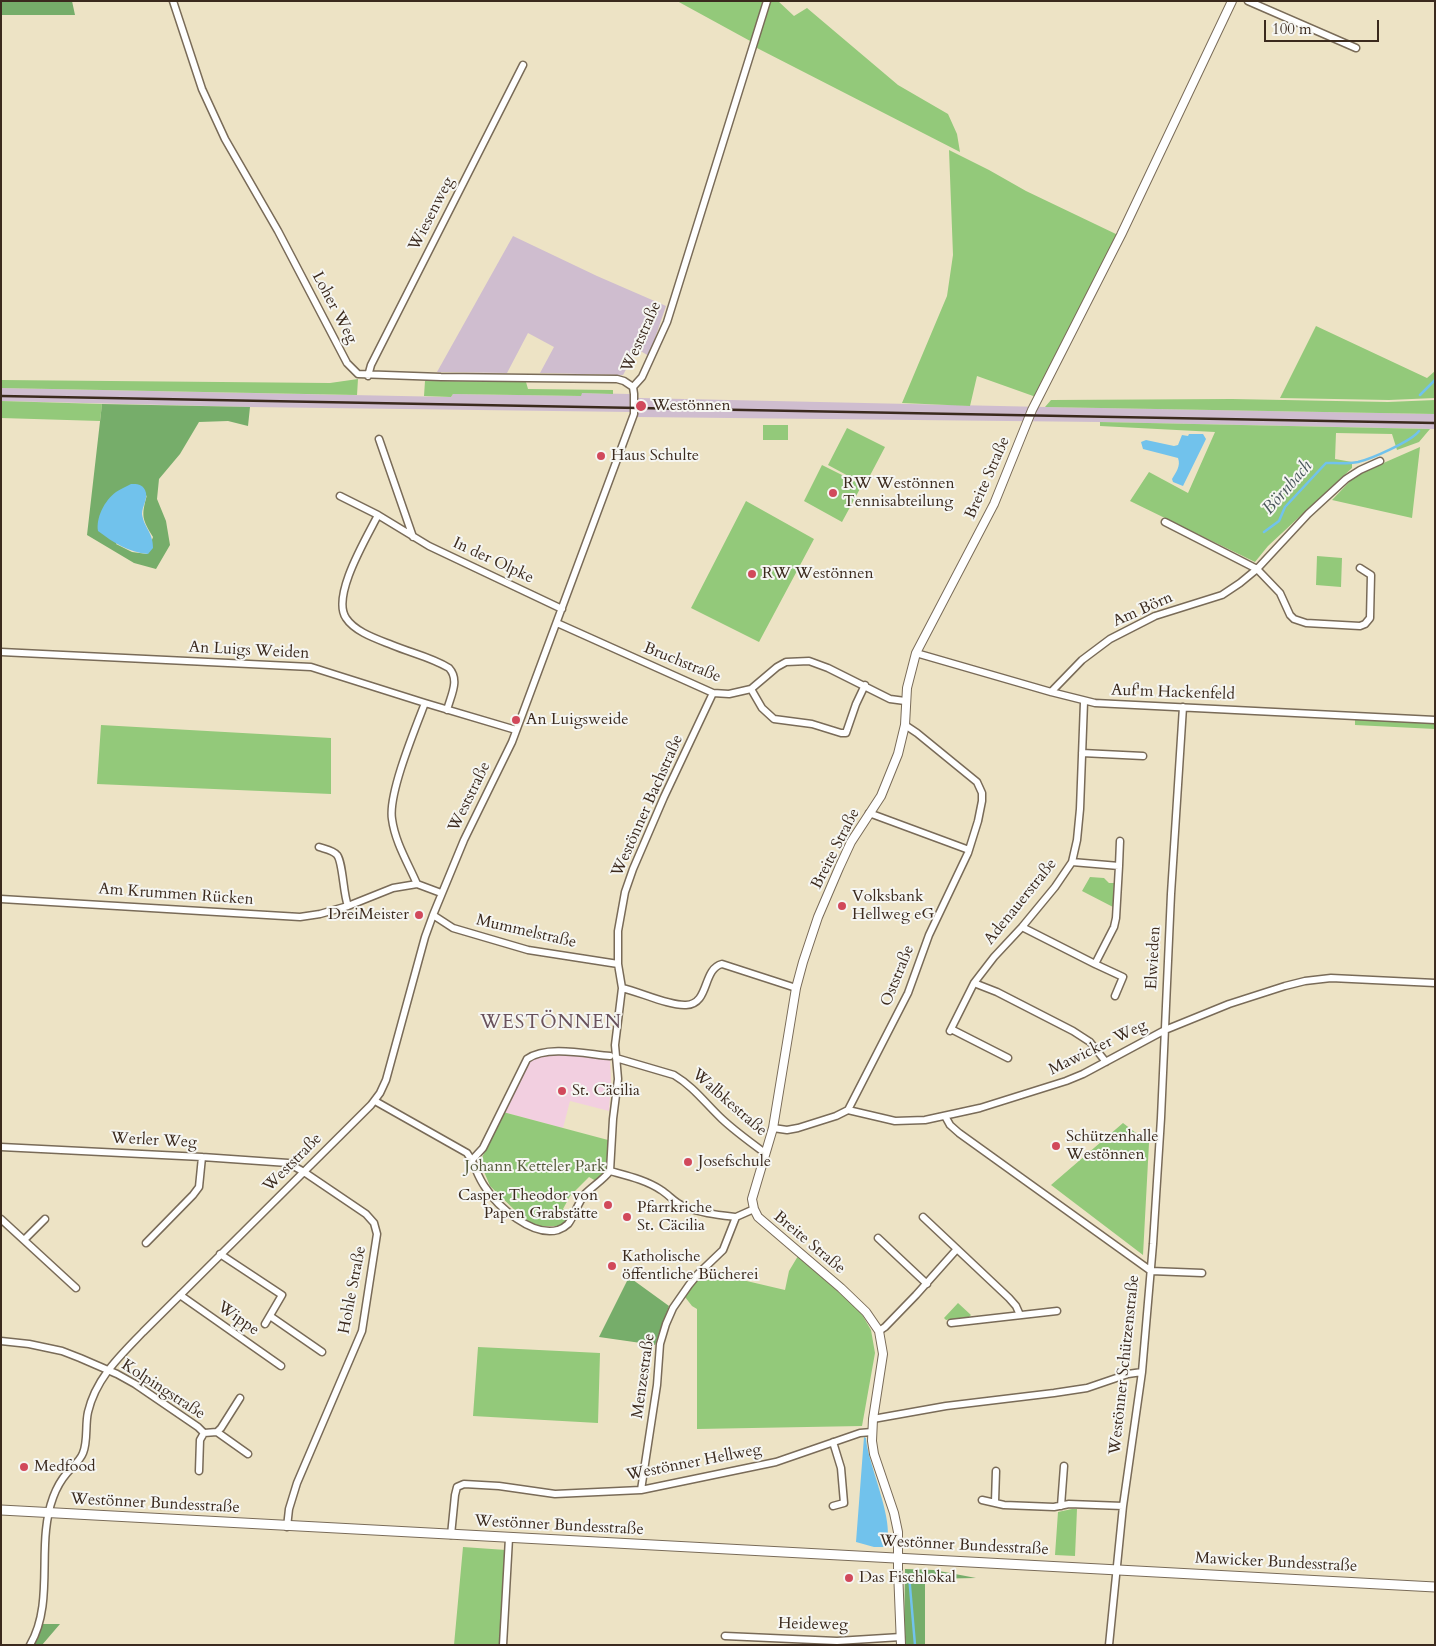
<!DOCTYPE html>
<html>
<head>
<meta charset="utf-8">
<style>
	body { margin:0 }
	#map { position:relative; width:1436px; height:1646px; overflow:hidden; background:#ede3c5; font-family:Cardo,serif }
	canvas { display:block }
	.frame { position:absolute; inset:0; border:2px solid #3b2a1e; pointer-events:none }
	.scale { position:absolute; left:1264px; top:20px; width:115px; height:22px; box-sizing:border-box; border:2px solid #3b2a1e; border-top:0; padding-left:6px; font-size:15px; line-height:18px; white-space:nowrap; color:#3b2a1e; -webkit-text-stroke:4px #f6f6f2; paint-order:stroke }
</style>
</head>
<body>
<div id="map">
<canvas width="1436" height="1646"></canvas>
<div class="frame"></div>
<div class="scale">100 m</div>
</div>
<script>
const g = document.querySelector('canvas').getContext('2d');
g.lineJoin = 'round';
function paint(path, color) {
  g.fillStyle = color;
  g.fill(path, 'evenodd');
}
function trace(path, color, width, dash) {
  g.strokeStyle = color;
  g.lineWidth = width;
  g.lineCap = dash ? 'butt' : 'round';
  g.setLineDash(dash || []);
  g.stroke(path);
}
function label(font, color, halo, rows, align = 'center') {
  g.font = font + ' Cardo,serif';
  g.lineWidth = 4;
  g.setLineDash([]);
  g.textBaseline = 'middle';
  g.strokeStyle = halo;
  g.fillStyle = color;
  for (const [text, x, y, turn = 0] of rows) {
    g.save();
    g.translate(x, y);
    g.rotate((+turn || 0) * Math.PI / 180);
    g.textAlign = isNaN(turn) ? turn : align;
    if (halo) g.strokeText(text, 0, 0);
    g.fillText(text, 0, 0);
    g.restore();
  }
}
const built = new Path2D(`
	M547 1054 610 1058 611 1081 609 1111 570 1101 563 1128 503 1112 530 1061 536 1057Z`);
const industrial = new Path2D(`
	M513 236 597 276 666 306 649 356 637 349 623 375 540 373 554 347 528 333 507 373 437 372Z
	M1 388 451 397 453 394 581 396V393L630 394 639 398 1045 407 1435 414V429L1100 422 638 417 630 412 250 407 1 401Z`);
const green = new Path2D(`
	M677 1H764L752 42Z
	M769 1H778L794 16 807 8 898 85 948 114 957 134 960 152 755 47Z
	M949 150 989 170 1026 191 1118 235 1036 397 977 376 970 406 902 403 947 296 953 255Z
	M1316 326 1427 378 1435 371V398L1389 400 1280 398Z
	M358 379 357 395 1 388V380L330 383Z
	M425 381 526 382 528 389 613 390V394L582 393 581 396 453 394 451 397 424 396Z
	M1232 399 1388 402 1435 400V414L1045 407 1051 400Z
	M1 401 102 404 100 421 1 418Z
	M1100 422 1430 429 1419 442 1397 450 1392 434 1336 433 1335 459 1352 462V468L1268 546 1255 562 1130 501 1149 472 1188 493 1215 432 1100 426Z
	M763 425H788V440H763Z
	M847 428 885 447 865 485 828 465Z
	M1420 447 1412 518 1332 500 1356 475Z
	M822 465 862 485 842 522 804 501Z
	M746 501 814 539 759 642 691 608Z
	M1317 556 1342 558 1341 587 1316 585Z
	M1355 717 1435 722V729L1355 725Z
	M101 725 331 738V794L97 784Z
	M1090 877 1104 878 1109 883H1114L1113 907 1082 891Z
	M503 1112 608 1140V1170L596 1181 589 1177 570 1196 563 1209 570 1215 568 1220 560 1226H539L525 1220 490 1186 480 1162Z
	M1123 1123 1149 1143 1143 1255 1051 1185Z
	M798 1256 860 1311 871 1330 875 1353 862 1426 697 1429V1309L692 1306 685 1297 704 1271 785 1290 789 1271Z
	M958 1303 971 1315 969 1317 946 1320 944 1318Z
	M478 1347 600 1353 598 1423 473 1416Z
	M1072 1509H1077L1075 1556 1055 1555 1058 1512Z
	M463 1547 506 1550 502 1645H454Z`);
const forest = new Path2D(`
	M1 1H72L75 15H2Z
	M102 404 250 407 248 426 228 421 199 422 180 454 159 479 157 499 166 521 170 545 156 569 134 563 87 535ZM147 495C141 516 142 519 153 537L147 554 132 552 116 544Z
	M629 1277 669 1306 655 1345 599 1337Z
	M905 1569 934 1570 976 1578 925 1579V1645H904Z
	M39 1624H60L42 1645H31Z`);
const water = new Path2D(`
	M1189 434H1203L1206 439 1183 486 1173 482 1172 479C1176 472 1181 466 1178 458L1143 449 1141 442 1146 440 1174 446 1178 445 1182 435 1188 436Z
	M131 484C137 484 142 484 145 490 149 498 142 506 142 514 144 528 153 532 153 548L148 554C128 552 114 543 98 531 96 518 104 501 116 492 120 489 126 487 131 484Z
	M864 1437 866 1438C867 1463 899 1529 884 1547H874L856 1542Z`);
const stream = new Path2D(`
	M1420 395 1435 380
	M1264 532 1279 521 1285 507 1326 463C1336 463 1348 464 1358 462 1371 459 1412 441 1419 431
	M909 1575 915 1645`);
const minor = new Path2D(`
	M173 1 202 89 225 139 278 231 347 363 358 374 441 377 617 379 624 381 633 387
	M1248 1 1356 48
	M368 376 371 365 523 65
	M633 387 642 377 667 322 767 1
	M379 439 413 537
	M340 496 378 515 429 546 562 609
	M378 515C367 537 331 596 346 618 355 632 377 639 392 645 411 653 431 657 449 668 460 680 451 695 447 710
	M1165 522 1257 569 1280 593 1290 615 1294 619 1306 623 1360 626 1365 624 1370 618 1371 575 1360 568
	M557 623 713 693 729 694 751 689 777 667 786 662 809 661 828 668 890 699 905 701
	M1 652 311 667 425 703 516 730
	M916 653 1051 692 1095 703 1435 720
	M751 689 762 708 774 719 812 724 841 733H846L856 704 865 685
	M1051 692 1082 660 1110 639 1155 616 1222 595 1240 583 1257 569 1308 514 1346 479 1360 470 1380 461
	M425 703C415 729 388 794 392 819 395 842 408 863 417 884L441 893
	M1082 753 1143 756
	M869 813 969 850
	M319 847C325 849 333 850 337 855 343 862 343 894 348 906L393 888 417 884
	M1072 862 1119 866 1116 918 1114 927 1095 964 1123 977 1115 996
	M1119 866 1120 841
	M1 899 300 917 320 914 348 906
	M433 915 453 928 528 950 618 964
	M1022 927 1095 964
	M974 983 997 992 1073 1031 1090 1042 1106 1062
	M622 988C640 992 669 1006 686 1005 710 1004 702 969 722 964L796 988
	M951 1029 1008 1058
	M950 1031 974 983 994 957 1022 927 1055 887 1072 862 1077 840 1080 809 1084 702
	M616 1058 674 1075C694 1087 705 1103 722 1119 736 1132 750 1142 765 1153
	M375 1101 467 1153C475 1164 477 1176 485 1187 498 1207 532 1237 558 1230 561 1229 565 1227 568 1224 574 1217 577 1204 585 1194 593 1186 603 1180 610 1171L613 1119 618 1079 615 1045 622 988 618 964V931L625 892 633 869 664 797 713 693
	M848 1110 908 993 929 935 968 853 978 821 982 801V793L977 782 917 733 905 725
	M945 1116 950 1125 959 1133 1151 1271
	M773 1128 787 1130 798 1128 836 1116 848 1110 895 1121 925 1120 980 1108 1066 1081 1083 1074 1165 1030 1229 1004 1285 986 1305 981 1331 978 1435 983
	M1 1147 202 1157 288 1163 304 1172 366 1214 374 1223 377 1234 362 1331 297 1483 289 1509 287 1527
	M472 1160 483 1148 527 1059C547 1045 586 1054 610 1056
	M610 1171C628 1176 646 1180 661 1190 669 1195 674 1202 683 1206 699 1213 719 1215 736 1217
	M736 1217 754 1209
	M923 1217 957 1249
	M1 1219 76 1288
	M878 1238 927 1284
	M25 1239 45 1219
	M146 1243 193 1195 199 1187 202 1157
	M220 1254 282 1295 265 1324
	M1151 1271 1202 1273
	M180 1295 281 1366
	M270 1316 322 1352
	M951 1323 1057 1311
	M879 1331 885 1327 916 1295 957 1249 1009 1298 1016 1306 1020 1315
	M1 1341 29 1344 62 1351 80 1358 117 1374 135 1384 198 1427 204 1433 217 1432 221 1428 240 1398
	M873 1419 946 1406 1054 1393 1087 1388 1128 1374 1142 1372
	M217 1432 248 1454
	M199 1471 200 1440 204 1433
	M641 1490 657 1385 660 1344 666 1324 673 1308 689 1285 698 1274 723 1250 736 1217
	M982 1500 1004 1505 1054 1507 1069 1504 1123 1506
	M995 1502 996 1471
	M833 1506 844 1503 841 1468 833 1442
	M1061 1506 1064 1466
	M451 1535 455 1495 457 1487 464 1484 499 1486 555 1494 641 1490 776 1462 860 1433 872 1432
	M725 1636 837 1641 901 1637
	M30 1645C50 1611 42 1567 46 1530 48 1510 54 1488 67 1473 72 1467 80 1461 83 1453 88 1441 85 1425 88 1412 96 1378 120 1356 143 1332L371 1105 380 1093 386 1080 425 937 433 915 464 840 512 742 634 414V394L633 387
	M503 1645 509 1538
	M1109 1645 1123 1506 1142 1372 1153 1244 1161 1118 1171 894 1183 707`);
const tertiary = new Path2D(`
	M901 1645 898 1570V1532L894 1513 874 1454 872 1441 873 1419 883 1354 879 1331 866 1312 841 1288 758 1217 754 1209 752 1199 773 1128 796 988 803 962 818 917 839 868 851 842 881 796 898 754 905 725 907 688 916 653 994 504 1032 410 1121 235 1232 1`);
const secondary = new Path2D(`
	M1 1510 1435 1587`);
const rail = new Path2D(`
	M1 396 1435 423`);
const markers = [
	[641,406,6,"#d1495b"],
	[601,456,5,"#d1495b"],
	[833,493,5,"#d1495b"],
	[752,574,5,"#d1495b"],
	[516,720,5,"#d1495b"],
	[842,906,5,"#d1495b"],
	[419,915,5,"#d1495b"],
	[562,1091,5,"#d1495b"],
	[1056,1146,5,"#d1495b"],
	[688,1162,5,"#d1495b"],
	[608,1205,5,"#d1495b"],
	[627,1217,5,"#d1495b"],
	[612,1266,5,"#d1495b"],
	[24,1467,5,"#d1495b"],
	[849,1578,5,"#d1495b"]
];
const streetNames = [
	["Wiesenweg",432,214,-63],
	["Loher Weg",334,308,62],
	["Weststraße",642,337,-66],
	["Breite Straße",988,478,-66],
	["In der Olpke",493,561,25],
	["Am Börn",1143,610,-24],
	["An Luigs Weiden",249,651,3],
	["Bruchstraße",682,663,22],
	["Auf'm Hackenfeld",1173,693,2],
	["Weststraße",470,797,-64],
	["Westönner Bachstraße",648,806,-66],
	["Breite Straße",836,849,-63],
	["Am Krummen Rücken",176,895,4],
	["Adenauerstraße",1021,902,-51],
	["Mummelstraße",526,932,13],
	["Elwieden",1154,958,-87],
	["Oststraße",898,976,-68],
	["Mawicker Weg",1098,1048,-26],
	["Walbkestraße",729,1103,41],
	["Werler Weg",154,1141,3],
	["Weststraße",293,1163,-45],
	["Breite Straße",809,1243,40],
	["Hohle Straße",353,1290,-79],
	["Wippe",238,1319,35],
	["Westönner Schützenstraße",1125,1365,-84],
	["Menzestraße",644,1376,-82],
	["Kolpingstraße",163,1390,33],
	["Westönner Hellweg",694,1463,-11],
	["Westönner Bundesstraße",155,1504,3],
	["Westönner Bundesstraße",559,1526,3],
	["Westönner Bundesstraße",964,1546,3],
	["Mawicker Bundesstraße",1276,1563,3],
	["Heideweg",813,1625,1]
];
const poiNames = [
	["Westönnen",652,406],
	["Haus Schulte",611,456],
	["RW Westönnen",843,484],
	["Tennisabteilung",843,502],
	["RW Westönnen",762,574],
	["An Luigsweide",526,720],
	["Volksbank",852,897],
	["Hellweg eG",852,915],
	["DreiMeister",409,915,"right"],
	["St. Cäcilia",572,1091],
	["Schützenhalle",1066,1137],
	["Westönnen",1066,1155],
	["Josefschule",698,1162],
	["Casper Theodor von",598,1196,"right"],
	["Papen Grabstätte",598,1214,"right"],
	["Pfarrkriche",637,1208],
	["St. Cäcilia",637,1226],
	["Katholische",622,1257],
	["öffentliche Bücherei",622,1275],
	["Medfood",34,1467],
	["Das Fischlokal",859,1578]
];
const parkNames = [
	["Johann Ketteler Park",535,1167]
];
const waterNames = [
	["Börnbach",1288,488,-49]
];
const quarterNames = [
	["WESTÖNNEN",551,1024]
];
paint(built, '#f2cfe0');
paint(industrial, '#cfbdcf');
paint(green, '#93c97a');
paint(forest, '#76ad6a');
paint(water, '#71c2ec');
trace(stream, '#71c2ec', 2.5);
trace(minor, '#796b58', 9);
trace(tertiary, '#796b58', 10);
trace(secondary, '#796b58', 11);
trace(minor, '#fff', 6);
trace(tertiary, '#fff', 8);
trace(secondary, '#fff', 9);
trace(rail, '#3b2a1e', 2.5);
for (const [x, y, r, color] of markers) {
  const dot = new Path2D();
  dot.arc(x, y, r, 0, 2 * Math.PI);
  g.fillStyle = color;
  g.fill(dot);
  trace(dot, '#f6f6f2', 2);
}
label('16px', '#3b2a1e', '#f6f6f2', streetNames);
label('16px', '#3b2a1e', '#f6f6f2', poiNames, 'left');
label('16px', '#555a3a', '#f6f6f2', parkNames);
label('italic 18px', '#4b585c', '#f6f6f2', waterNames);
g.letterSpacing = '1px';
label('19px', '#69525c', '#f6f6f2', quarterNames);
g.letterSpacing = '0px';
</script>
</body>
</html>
